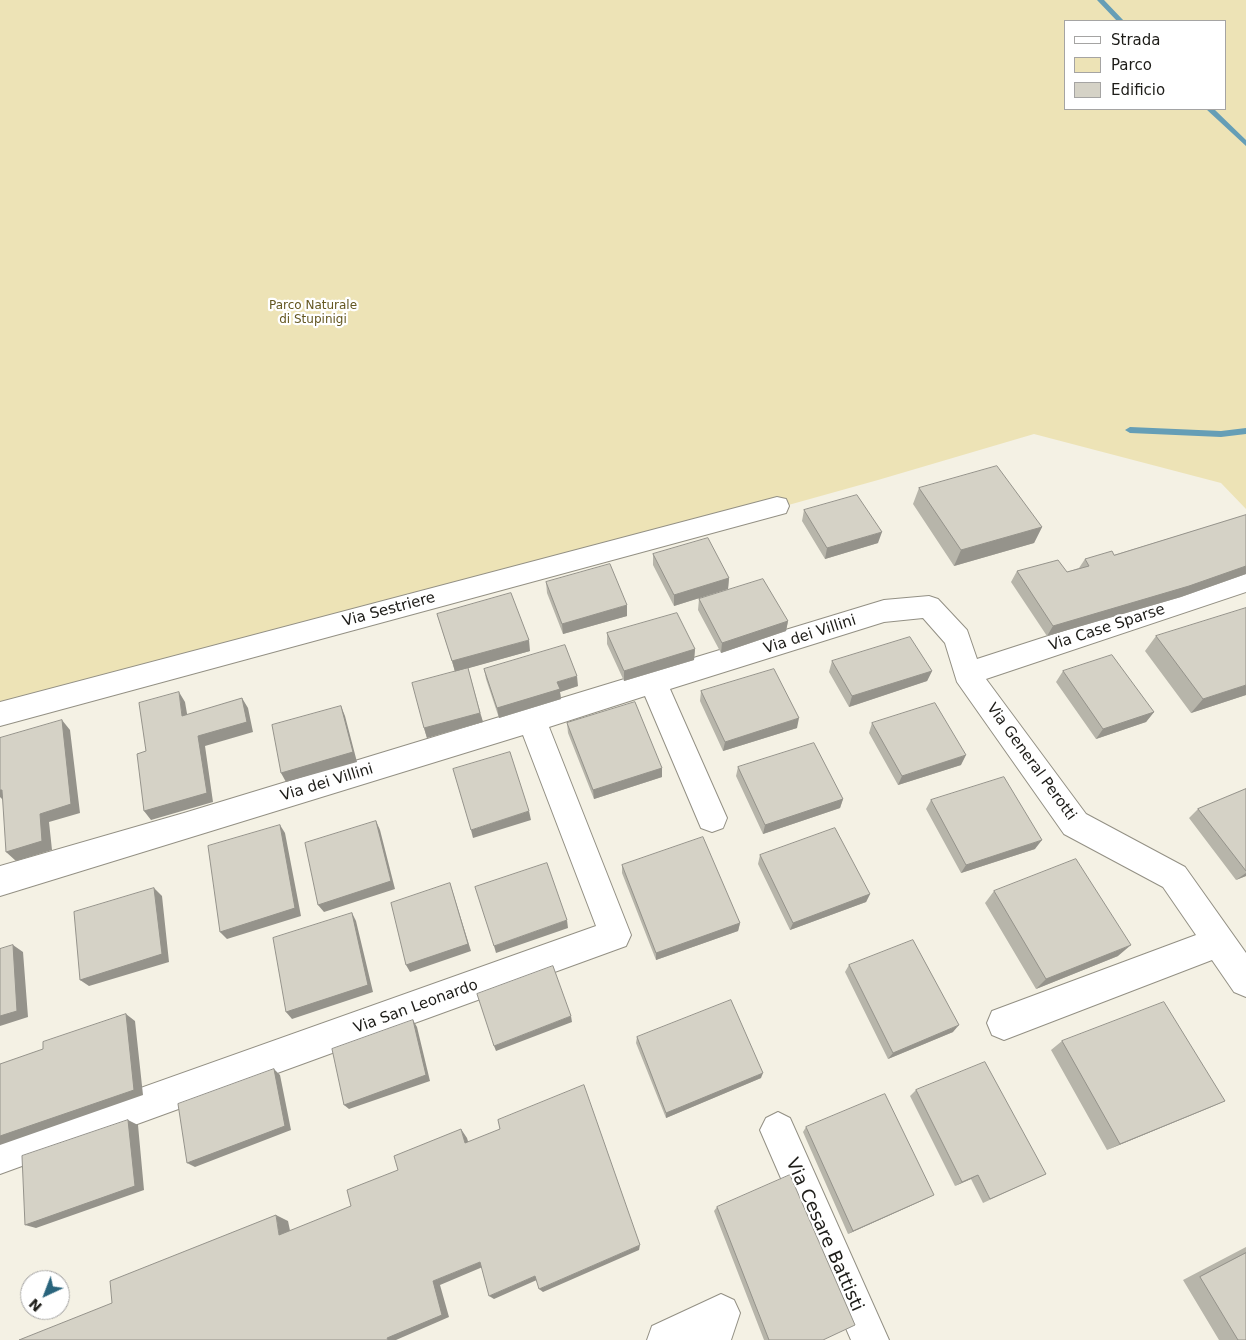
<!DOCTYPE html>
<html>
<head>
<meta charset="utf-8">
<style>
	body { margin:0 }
	#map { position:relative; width:1246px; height:1340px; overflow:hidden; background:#f4f1e4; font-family:"DejaVu Sans",sans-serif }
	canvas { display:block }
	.legend { position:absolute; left:1064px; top:20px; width:162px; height:90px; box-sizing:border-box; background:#fff; border:1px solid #a5a4a3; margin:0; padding:6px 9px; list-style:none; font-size:15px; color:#1d1c18 }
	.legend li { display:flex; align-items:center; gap:10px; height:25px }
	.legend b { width:25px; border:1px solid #a5a4a3 }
	.north { position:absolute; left:20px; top:1270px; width:50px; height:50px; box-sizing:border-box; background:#fff; border:1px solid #a5a4a3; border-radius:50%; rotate:223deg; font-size:14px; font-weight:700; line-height:20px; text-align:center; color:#1d1c18 }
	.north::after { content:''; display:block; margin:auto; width:18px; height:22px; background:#29647c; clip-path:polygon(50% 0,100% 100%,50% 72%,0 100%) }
</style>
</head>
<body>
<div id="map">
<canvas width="1246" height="1340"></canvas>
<ul class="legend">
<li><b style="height:6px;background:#fff"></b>Strada</li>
<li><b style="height:14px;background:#ede3b6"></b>Parco</li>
<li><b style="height:14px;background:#d5d2c6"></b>Edificio</li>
</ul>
<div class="north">N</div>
</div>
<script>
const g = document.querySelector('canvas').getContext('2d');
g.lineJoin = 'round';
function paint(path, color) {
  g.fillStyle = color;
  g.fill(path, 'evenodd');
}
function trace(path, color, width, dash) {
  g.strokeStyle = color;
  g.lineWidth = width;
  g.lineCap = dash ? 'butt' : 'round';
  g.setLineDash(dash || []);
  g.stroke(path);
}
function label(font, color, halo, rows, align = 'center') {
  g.font = font + ' "DejaVu Sans",sans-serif';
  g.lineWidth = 4.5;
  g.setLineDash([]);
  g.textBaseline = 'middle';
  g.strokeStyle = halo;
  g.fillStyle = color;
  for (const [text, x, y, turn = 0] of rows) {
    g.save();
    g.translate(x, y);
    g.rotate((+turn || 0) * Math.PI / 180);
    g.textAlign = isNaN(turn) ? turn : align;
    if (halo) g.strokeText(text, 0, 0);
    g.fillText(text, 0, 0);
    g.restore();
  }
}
const green = new Path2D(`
	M0 0H1246V509L1221 483 1034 434 878 480 0 725ZM1065 21H1225V109H1065Z`);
const stream = new Path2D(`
	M1097 0H1104L1124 21H1117Z
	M1206 109H1214L1246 140V146Z
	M1130 427 1221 431 1246 428V434L1221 437 1130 433 1125 430Z`);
const minor = new Path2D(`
	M777 497 786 499 789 506 786 513 0 726V702Z
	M1246 572V592L986 679 1086 814 1185 867 1246 953V997L1234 992 1212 960 1004 1040 992 1035 987 1023 992 1011 1196 935 1163 887 1064 834 957 682 945 643 923 618 884 622 670 689 727 818 723 828 712 832 701 828 645 696 549 727 631 935 626 946 0 1174V1138L596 926 523 735 0 896V866L184 813 884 600 929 596 938 599 967 630 977 659Z
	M778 1112 790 1118 889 1340H851L760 1130 766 1118Z
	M721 1294 734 1300 740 1313 731 1340H647L652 1326Z`);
const wall = new Path2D(`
	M919 488 1042 527 1034 543 954 566 913 504Z
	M804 510 878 543 825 559 802 521Z
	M1246 515V574L1181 597 1047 636 1011 582 1017 571 1067 572 1079 568 1085 559 1114 555Z
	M653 554 729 578 728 589 674 606 653 565Z
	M546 582 627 616 563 634 547 593Z
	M699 599 788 621 786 631 721 653 698 610Z
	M437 614 530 651 468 668 483 722 427 738 424 728 455 671Z
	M607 633 695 649 694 660 624 681 607 644Z
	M1156 636 1246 695 1191 713 1145 651Z
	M832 661 932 671 927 681 849 707 829 672Z
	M484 669 578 686 560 692 561 699 499 718 486 679Z
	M1063 671 1154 712 1146 722 1096 739 1056 682Z
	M701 691 797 728 723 751 700 701Z
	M567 723 662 768V777L594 799 568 733Z
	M872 723 961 765 898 785 869 733Z
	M738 767 843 799 840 808 763 834 736 776Z
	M1246 789V876L1236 880 1189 818 1198 809Z
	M931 800 1035 849 961 873 926 809Z
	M760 855 870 894 866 902 790 930 758 864Z
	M622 865 740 923 738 931 656 960 622 873Z
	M994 891 1118 956 1036 989 985 903Z
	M849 965 953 1032 888 1059 845 972Z
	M637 1037 761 1078 666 1118 636 1043Z
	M1062 1041 1225 1101 1107 1150 1051 1050Z
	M916 1090 1046 1174 983 1203 971 1179 955 1186 910 1096Z
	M806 1127 928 1198 848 1234 803 1132Z
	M717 1207 823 1340H764L714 1211Z
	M1246 1247V1340H1219L1183 1280Z`);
const shadedWall = new Path2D(`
	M1042 527 1034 543 954 566 961 550Z
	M882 532 878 543 825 559 827 548Z
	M1246 566V574L1181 597 1047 636 1053 626Z
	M729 578 728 589 674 606V595Z
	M627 605V616L563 634 562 624Z
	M788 621 786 631 721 653 722 643Z
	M529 640 530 651 455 672 452 661Z
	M695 649 694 660 624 681V671Z
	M932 671 927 681 849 707 852 696Z
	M577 676 578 686 560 692 561 699 499 718 497 708 557 682Z
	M1246 685V695L1191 713 1203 699Z
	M179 692 185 702 189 725 182 716Z
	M242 698 248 708 253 732 205 746 213 802 151 820 144 811 198 736Z
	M341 706 345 716 357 762 286 782 281 773Z
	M1154 712 1146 722 1096 739 1103 729Z
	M480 713 483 722 427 738 424 728Z
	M799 718 797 728 723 751 725 742Z
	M62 720 70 730 80 813 49 822 52 850 16 861 6 852 40 814Z
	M966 755 961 765 898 785 902 776Z
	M662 768V777L594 799 593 790Z
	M0 790H2L4 801 0 797Z
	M843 799 840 808 763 834 765 825Z
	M529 811 531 820 473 838 471 830Z
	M376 821 380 830 395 889 324 912 318 905Z
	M280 825 285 833 301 916 227 939 220 932Z
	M1042 840 1035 849 961 873 966 865Z
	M1246 873V876L1236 880Z
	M450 883 471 951 410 972 406 965Z
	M154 888 162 896 169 962 89 986 80 980Z
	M870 894 866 902 790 930 793 923Z
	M352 913 356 921 373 992 292 1019 286 1012Z
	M567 920 568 928 496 953 494 946Z
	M740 923 738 931 656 960V953Z
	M13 945 23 952 28 1017 0 1026V1016Z
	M1131 945 1118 956 1036 989 1046 979Z
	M126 1014 135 1021 143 1095 0 1145V1136Z
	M571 1016 572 1022 496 1051 494 1046Z
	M413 1020 417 1027 430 1081 349 1109 344 1105Z
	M959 1025 953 1032 888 1059 893 1053Z
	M274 1069 280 1075 291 1130 195 1167 187 1163Z
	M763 1073 761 1078 666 1118V1113Z
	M1225 1101 1209 1108 1107 1150 1120 1144Z
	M128 1120 138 1125 144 1190 36 1228 25 1225Z
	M461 1129 467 1138 471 1151 465 1143Z
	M978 1175 971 1179 955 1186 962 1182Z
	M934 1195 928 1198 848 1234 853 1231Z
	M276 1215 288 1221 292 1240 279 1235Z
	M640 1245 639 1250 543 1292 539 1289Z
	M480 1262 485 1266 440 1285 449 1317 396 1340H388L387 1338 433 1281Z
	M535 1276 539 1279 494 1299 489 1296Z`);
const building = new Path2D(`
	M997 466 1042 527 961 550 919 488Z
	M857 495 882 532 827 548 804 510Z
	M1246 515V566L1189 586 1053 626 1017 571 1058 560 1067 572 1089 566 1085 559 1112 551 1114 555Z
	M708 538 729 578 674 595 653 554Z
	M610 564 627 605 562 624 546 582Z
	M763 579 788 621 722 643 699 599Z
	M511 593 529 640 452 661 437 614Z
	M1246 608V685L1203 699 1156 636Z
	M677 613 695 649 624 671 607 633Z
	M910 637 932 671 852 696 832 661Z
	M565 645 577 676 557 682 560 689 497 708 484 669Z
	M1112 655 1154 712 1103 729 1063 671Z
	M468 668 480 713 424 728 412 683Z
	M774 669 799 718 725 742 701 691Z
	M179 692 182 716 242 698 247 722 198 736 207 793 144 811 137 754 146 751 139 703Z
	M635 702 662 768 593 790 567 723Z
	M935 703 966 755 902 776 872 723Z
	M341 706 353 752 281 773 272 725Z
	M62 720 71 804 40 814 42 841 6 852 2 790H0V738Z
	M814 743 843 799 765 825 738 767Z
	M510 752 529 811 471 830 453 769Z
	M1004 777 1042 840 966 865 931 800Z
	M1246 789V871L1198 809Z
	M376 821 391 881 318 905 305 843Z
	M280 825 295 908 220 932 208 846Z
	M835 828 870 894 793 923 760 855Z
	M703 837 740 923 656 953 622 865Z
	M1076 859 1131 945 1046 979 994 891Z
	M547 863 567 920 494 946 475 887Z
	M450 883 468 944 406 965 391 903Z
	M154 888 162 954 80 980 74 912Z
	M352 913 368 985 286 1012 273 938Z
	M913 940 959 1025 893 1053 849 965Z
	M13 945 17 1011 0 1016V949Z
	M553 966 571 1016 494 1046 477 994Z
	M731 1000 763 1073 666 1113 637 1037Z
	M1164 1002 1225 1101 1120 1144 1062 1041Z
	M126 1014 134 1090 0 1136V1064L43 1049V1042Z
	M413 1020 426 1075 344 1105 332 1049Z
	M985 1062 1046 1174 990 1199 978 1175 962 1182 916 1090Z
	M274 1069 285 1126 187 1163 178 1104Z
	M584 1085 640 1245 539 1289 535 1276 489 1296 480 1262 433 1281 442 1315 387 1338 388 1340H19L112 1303 110 1281 276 1215 279 1235 351 1206 347 1190 398 1170 394 1156 461 1129 465 1143 500 1129 498 1120Z
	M885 1094 934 1195 853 1231 806 1127Z
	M128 1120 135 1186 25 1225 22 1156Z
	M790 1175 855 1325 823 1340H769L717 1207Z
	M1246 1253V1340H1238L1200 1277Z`);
const farParknames = [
	["Parco Naturale",313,306],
	["di Stupinigi",313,320]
];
const streetNames = [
	["Via Sestriere",389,610,-15],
	["Via Case Sparse",1107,628,-18],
	["Via dei Villini",810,635,-18],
	["Via General Perotti",1031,762,54],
	["Via dei Villini",327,783,-17],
	["Via San Leonardo",416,1007,-20]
];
const nearStreetnames = [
	["Via Cesare Battisti",824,1235,66]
];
paint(green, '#ede3b6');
paint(stream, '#659eb6');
trace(minor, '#939084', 2);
paint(minor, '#fff');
paint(wall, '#b7b5aa');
paint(shadedWall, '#95938b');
paint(building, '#d5d2c6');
trace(building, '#95938b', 1);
label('12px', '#645721', '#fff', farParknames);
label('15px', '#1d1c18', '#fff', streetNames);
label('18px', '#1d1c18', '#fff', nearStreetnames);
</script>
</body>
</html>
